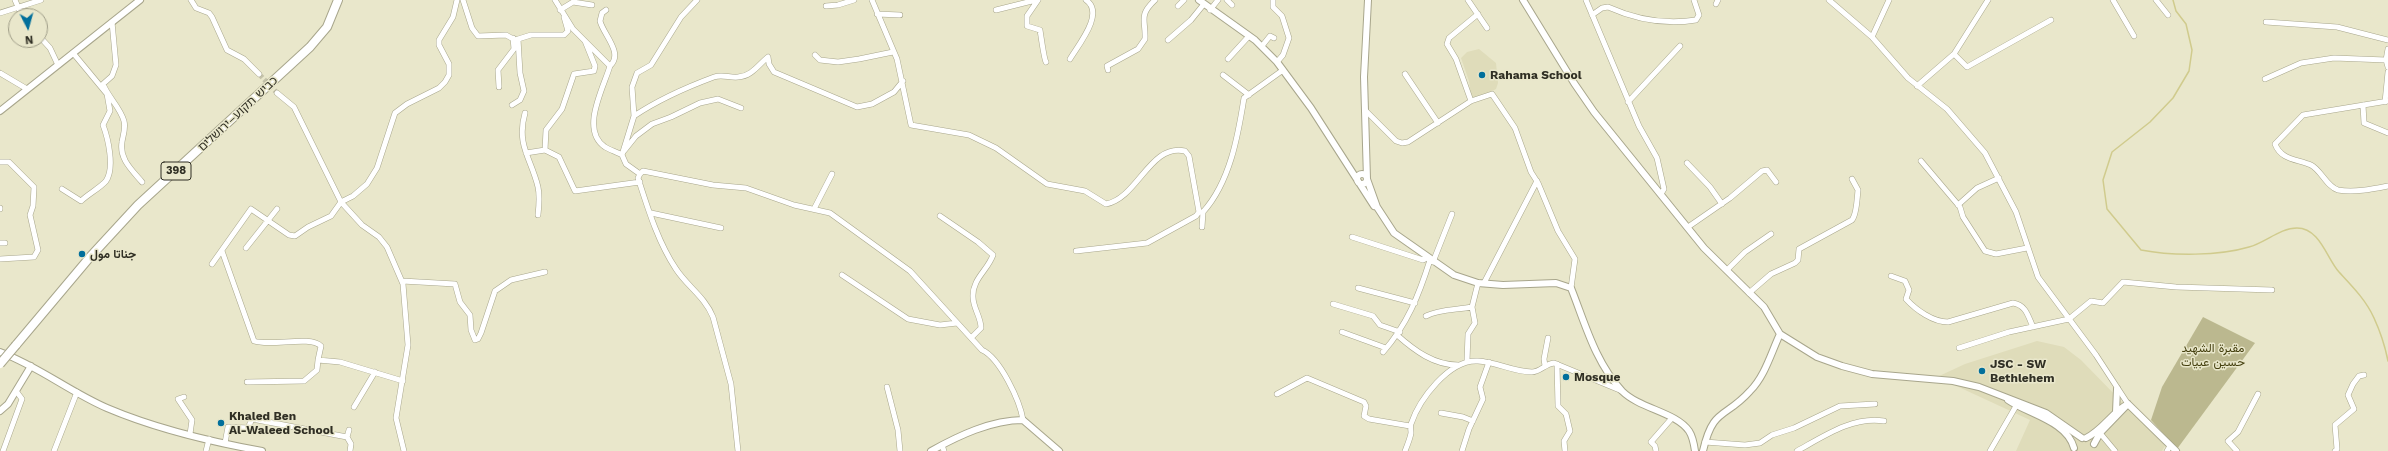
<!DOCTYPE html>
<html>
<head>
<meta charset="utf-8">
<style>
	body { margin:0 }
	#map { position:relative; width:2388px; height:451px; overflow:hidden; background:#e9e7cb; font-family:"Work Sans",sans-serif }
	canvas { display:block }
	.north { position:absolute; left:8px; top:8px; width:40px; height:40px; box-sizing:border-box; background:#e9e7cb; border:1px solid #9f9d88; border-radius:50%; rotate:174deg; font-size:11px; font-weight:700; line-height:16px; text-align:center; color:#302f24 }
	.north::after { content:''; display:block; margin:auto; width:14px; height:18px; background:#026f9b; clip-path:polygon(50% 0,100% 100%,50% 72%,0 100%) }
</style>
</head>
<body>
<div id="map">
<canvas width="2388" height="451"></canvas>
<div class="north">N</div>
</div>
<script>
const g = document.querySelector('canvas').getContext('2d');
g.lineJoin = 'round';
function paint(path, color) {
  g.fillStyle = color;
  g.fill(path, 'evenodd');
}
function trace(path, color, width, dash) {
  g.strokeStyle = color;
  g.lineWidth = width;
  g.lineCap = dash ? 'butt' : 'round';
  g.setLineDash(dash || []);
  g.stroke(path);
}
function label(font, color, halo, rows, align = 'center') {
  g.font = font + ' "Work Sans",Vazirmatn,"Noto Sans Hebrew",sans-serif';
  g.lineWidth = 3;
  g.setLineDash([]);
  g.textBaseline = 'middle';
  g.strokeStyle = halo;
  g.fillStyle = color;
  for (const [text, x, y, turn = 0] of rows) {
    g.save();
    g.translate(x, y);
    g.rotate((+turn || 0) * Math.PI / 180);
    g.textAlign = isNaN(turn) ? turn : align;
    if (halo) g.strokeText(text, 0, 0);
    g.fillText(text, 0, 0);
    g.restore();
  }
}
const built = new Path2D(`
	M1479 49 1496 63 1498 83 1496 89 1479 98 1471 97 1469 81 1461 58 1467 52Z
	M2037 341 2064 347 2081 360 2165 446 2162 451H2016L2030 420 1937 377 1965 364Z`);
const green = new Path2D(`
	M2203 317 2255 343 2177 449 2151 420 2162 387Z`);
const stream = new Path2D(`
	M2173 0 2176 11 2186 24 2192 50 2189 71 2173 98 2150 122 2112 152 2103 180 2107 209 2141 250C2172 256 2219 256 2249 247 2265 243 2280 228 2297 228 2320 228 2327 259 2339 272 2352 286 2366 300 2374 318 2380 331 2385 346 2388 361`);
const minorTunnel = new Path2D(`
	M259 74 277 93`);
const minor = new Path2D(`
	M15 0 22 16
	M191 0 196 8 209 13 212 17 227 50 244 59 259 74
	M463 0 472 28 478 36 506 35 515 40 531 35H564L568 31 564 17
	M555 0 573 29 610 66C603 89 580 130 605 147 610 150 617 152 622 155L626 164 640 174
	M872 0 897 59 911 125 969 135 996 148 1047 184 1085 191 1106 204C1138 198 1150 143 1185 151L1189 156 1199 212
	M1038 0 1027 16V26L1040 30C1041 36 1044 59 1046 62
	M1227 0 1232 5
	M1273 0V7L1282 16 1289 38 1283 55 1277 62
	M1468 0 1487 28
	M1586 0 1639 126 1657 158 1664 189 1661 194
	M1829 0 1872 37 1908 78 1947 109 1985 153 2016 212 2038 277 2096 355 2128 404
	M2113 0 2134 36
	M2156 0 2168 15
	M1716 4 1718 0
	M826 6 838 5 854 0
	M1178 6 1184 0
	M560 10 573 2 592 5
	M606 10 602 13 600 21C603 34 624 53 610 66
	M996 10 1036 0
	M1210 10 1218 0
	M0 13 41 0
	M877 14 900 15
	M1592 15 1602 8 1608 7C1637 20 1665 25 1696 20L1699 15 1694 0
	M112 22 116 65 112 76 103 84C108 97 120 107 124 121 126 128 123 135 122 142 119 159 132 170 142 182
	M2266 22 2337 27 2388 40
	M40 37 50 48 58 65
	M1872 37 1889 0
	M1168 40 1191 20 1204 4
	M1262 46 1270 36 1274 38
	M2388 49 2386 60 2388 67
	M1954 54 1967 67 2051 20
	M815 55 820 60 838 62 859 59 893 52
	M1070 59C1079 44 1105 13 1086 0
	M1228 59 1249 36
	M1108 70 1107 66 1138 49 1145 39C1146 20 1138 16 1155 0
	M0 73 27 89
	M1405 74 1438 123
	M1223 75 1249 95
	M2265 79 2301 63 2334 58 2386 60
	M1917 86 1954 54 1988 0
	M499 87 498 70 514 49 513 38
	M277 93 294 107 341 202 362 225 379 237 387 247 403 284 408 345 396 418 404 451
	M1471 101 1456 59 1447 44 1449 38 1478 14
	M2388 101 2303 115 2275 144C2281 160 2297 159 2311 165 2321 170 2327 187 2338 190 2354 193 2373 189 2388 186
	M1628 102 1680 46
	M2385 102 2388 72
	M512 105 520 100 524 91 520 73 518 39
	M2363 105 2364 123 2388 133
	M1366 111 1396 141 1402 143 1408 142 1471 101 1492 94 1515 128 1531 172 1538 183 1558 231 1575 259 1571 288
	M525 113C516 145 531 158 538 187 540 196 539 206 538 215
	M634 116C658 100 687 87 714 77 722 74 730 78 738 77 752 76 758 65 768 57L769 64 774 72 857 107 872 104 894 92 903 81
	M545 150 546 130 562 109 574 74 594 71 595 66 585 41
	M624 151 636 136 652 124 671 117 700 103 718 99 741 108
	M526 153 545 150 559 157 575 191 640 182
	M622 155 634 116 632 87 637 73 651 65 681 17 697 0
	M1921 161 1960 207 1963 217 1985 251 1996 254 2027 248
	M0 162H9L34 187 33 206 30 215 38 250 34 257 0 259
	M1687 163 1710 187 1722 204
	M640 174 643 171 713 185 746 188 794 205 830 213 910 271 982 350C1000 358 1020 401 1023 420
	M640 174 638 178C648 209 658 242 676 269 687 286 705 297 713 317L731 384 738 451
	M62 189 81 201C88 194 100 188 106 181 115 168 108 138 103 125L110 111 107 94 73 53
	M1958 205 1977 188 1999 178
	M0 208V209
	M814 209 832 174
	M651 213 721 228
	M940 216 978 242 993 255C988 270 972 279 973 297 973 308 981 317 981 328L971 338
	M1202 227 1203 212
	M1688 227 1730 198 1762 171 1767 170 1776 182
	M1352 237 1423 260 1427 258
	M0 243H5
	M246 248 277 209
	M222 251 254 341C271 347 310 335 321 346L318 360 340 362 403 381
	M1076 251 1147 243 1196 216 1199 212H1203C1230 182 1238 136 1244 98L1283 70
	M1433 262 1452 214
	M212 264 251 209 289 235 295 236 308 227 331 216 341 202 353 196 367 184 377 168 395 113 407 104 439 88 445 82 449 75V64L439 45V40L453 17 457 0
	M1727 270 1745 252 1771 234
	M842 275 908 319 940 325 957 323
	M1891 276 1905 281 1909 290 1906 299C1916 310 1933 322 1948 322L2013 303C2026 305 2028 316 2033 327
	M402 281 455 284 460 302 470 315 471 330 475 340 478 339 481 333 495 291 511 280 545 272
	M1484 283 1537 181
	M1358 288 1415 303
	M1749 293 1771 274 1795 263 1798 260 1799 249 1852 220C1857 214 1857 198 1858 190L1852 179
	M1333 304 1373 316 1380 325 1400 332
	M1426 316C1439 309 1457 310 1472 307
	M1342 332 1386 348
	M1397 335C1415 351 1434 365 1458 365
	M1959 348 2009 332 2069 319 2091 301 2103 303 2123 282 2176 287 2272 290
	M1383 352C1407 325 1419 295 1430 260
	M1467 361 1468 334 1475 323 1472 307 1478 283
	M1557 364 1558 406 1566 414 1570 431 1564 441 1565 451
	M1545 366 1544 359 1548 338
	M247 382 304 381 317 370 318 360
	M887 387 898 430 900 451
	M1277 394 1307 378 1364 402 1366 406 1364 416 1369 419 1410 426
	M184 397 178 399 192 420 190 434
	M354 407 375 372
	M1441 413 1463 417 1473 421
	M349 430 347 437 351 444 350 451
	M2100 433 2115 451
	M1705 442 1745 445 1760 443 1772 435 1794 428 1840 406 1875 404
	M225 443 228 427 248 428 252 419 347 437
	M942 445 944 451
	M3 451 22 399 16 391
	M54 451 77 392
	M206 451 209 439
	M1405 451C1407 446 1410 439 1411 433 1411 430 1410 427 1411 424 1419 400 1449 359 1478 361 1497 362 1513 372 1532 372 1540 372 1545 364 1554 363L1622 391
	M1462 451 1469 429 1483 399 1480 387 1489 362
	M1656 451 1655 446 1651 442 1672 418
	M1797 451C1824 436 1853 416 1884 421
	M1990 451 2016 406
	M2167 451 2170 446
	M2237 451 2228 441 2238 432 2258 394
	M2335 451 2337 449 2335 425 2354 409 2348 395 2353 384 2359 376 2364 375`);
const tertiary = new Path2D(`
	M1199 0 1255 40 1277 62 1311 108 1374 206
	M1368 0 1364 77 1367 179 1377 207 1394 233 1454 275 1478 283 1503 285 1556 283 1571 288C1585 323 1595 362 1622 391 1640 409 1676 412 1689 431 1693 437 1694 444 1695 451
	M1523 0 1574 83 1594 112 1704 248 1764 307 1780 334C1771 353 1765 376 1750 391 1725 419 1713 407 1703 451
	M0 111 140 0
	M1357 179a5 5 0 1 1 10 0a5 5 0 1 1-10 0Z
	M1780 334 1817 357 1842 366 1872 374 1953 381 1979 387 2046 413 2082 438
	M0 352C38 366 70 392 107 408 154 428 212 442 262 451
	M2008 400C2028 414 2067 421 2074 448
	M2128 404 2176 451
	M0 411 8 404 31 366
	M2116 412 2117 389
	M2086 438C2103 430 2112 412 2128 404
	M2094 444 2100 433 2127 405
	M931 451C958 436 991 420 1023 420L1059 451`);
const primary = new Path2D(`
	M16 345 90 257 138 205 310 47 327 27 338 0`);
const primaryBridge = new Path2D(`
	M0 364 16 345`);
const markers = [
	[1482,75,4,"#026f9b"],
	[82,254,4,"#026f9b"],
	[1982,371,4,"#026f9b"],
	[1566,377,4,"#026f9b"],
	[221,423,4,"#026f9b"]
];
const shields = [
	[176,171,30]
];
const shieldNames = [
	["398",176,171]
];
const poiNames = [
	["Rahama School",1490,75],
	["جناتا مول",90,254],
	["JSC - SW",1990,364],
	["Bethlehem",1990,378],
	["Mosque",1574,377],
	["Khaled Ben",229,416],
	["Al-Waleed School",229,430]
];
const streetNames = [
	["כביש תקוע–ירושלים",238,114,-43]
];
const parkNames = [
	["مقبرة الشهيد",2213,348],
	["حسين عبيات",2213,362]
];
paint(built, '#dfdcba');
paint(green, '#bbb88f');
trace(stream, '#d0cb8d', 1.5);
trace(minorTunnel, '#c4c2aa', 5, [5, 2.5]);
trace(minor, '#a8a68c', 6);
trace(tertiary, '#a8a68c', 8);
trace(primary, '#a8a68c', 10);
trace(minor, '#fff', 5);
trace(tertiary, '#fff', 6);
trace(primary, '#fff', 8);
trace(primaryBridge, '#a8a68c', 10, []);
trace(primaryBridge, '#fff', 8);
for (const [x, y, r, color] of markers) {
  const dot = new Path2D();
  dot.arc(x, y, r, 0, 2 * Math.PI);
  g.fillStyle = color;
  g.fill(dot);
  trace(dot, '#e9e7cb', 1.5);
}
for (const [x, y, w] of shields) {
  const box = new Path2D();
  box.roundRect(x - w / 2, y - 9, w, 18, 3);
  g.fillStyle = '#e9e7cb';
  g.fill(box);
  trace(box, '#302f24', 1);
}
label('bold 11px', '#302f24', null, shieldNames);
label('bold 12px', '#302f24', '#e9e7cb', poiNames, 'left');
label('12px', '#302f24', '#e9e7cb', streetNames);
label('12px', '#443f0e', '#e9e7cb', parkNames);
</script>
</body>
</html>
